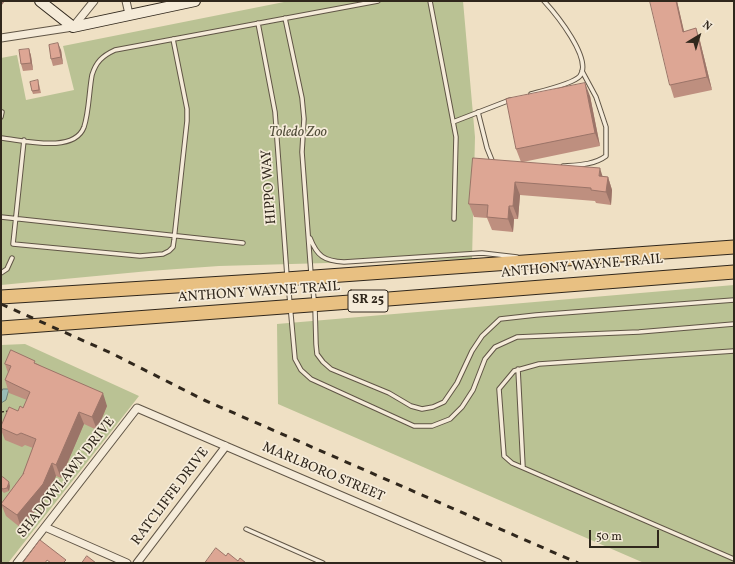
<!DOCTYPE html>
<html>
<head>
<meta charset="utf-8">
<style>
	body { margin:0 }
	#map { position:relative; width:735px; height:564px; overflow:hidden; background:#efe0c4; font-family:Vollkorn,serif }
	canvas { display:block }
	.frame { position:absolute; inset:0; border:2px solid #30271c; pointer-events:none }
	.north { position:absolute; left:679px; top:16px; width:40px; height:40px; -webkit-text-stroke:3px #f5ebd9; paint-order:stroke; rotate:38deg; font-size:11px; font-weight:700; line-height:16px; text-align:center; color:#30271c }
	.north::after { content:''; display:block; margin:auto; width:14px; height:18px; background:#30271c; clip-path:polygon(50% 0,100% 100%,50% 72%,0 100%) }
	.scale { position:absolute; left:589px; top:530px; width:70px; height:18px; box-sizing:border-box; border:2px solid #30271c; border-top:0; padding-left:5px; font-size:12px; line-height:14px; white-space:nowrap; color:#30271c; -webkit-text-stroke:3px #f5ebd9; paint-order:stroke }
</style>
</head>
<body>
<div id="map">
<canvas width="735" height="564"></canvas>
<div class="frame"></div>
<div class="north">N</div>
<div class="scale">50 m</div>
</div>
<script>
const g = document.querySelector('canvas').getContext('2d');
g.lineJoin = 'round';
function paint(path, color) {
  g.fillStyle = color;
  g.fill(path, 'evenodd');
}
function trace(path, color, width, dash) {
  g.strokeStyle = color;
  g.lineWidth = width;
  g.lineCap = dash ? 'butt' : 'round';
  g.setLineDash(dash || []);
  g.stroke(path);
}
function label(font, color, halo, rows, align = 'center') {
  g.font = font + ' Vollkorn,serif';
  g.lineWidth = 3.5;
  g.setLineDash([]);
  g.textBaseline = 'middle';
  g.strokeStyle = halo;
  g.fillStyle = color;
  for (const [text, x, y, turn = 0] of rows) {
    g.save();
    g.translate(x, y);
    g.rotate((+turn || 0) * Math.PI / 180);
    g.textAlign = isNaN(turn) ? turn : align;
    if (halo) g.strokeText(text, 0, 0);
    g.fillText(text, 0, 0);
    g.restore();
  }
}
const green = new Path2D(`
	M289 1H463L475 137 472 259 219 266 149 271 1 285V58L17 55 26 100 74 90 63 46Z
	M734 285V563H644L278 404 277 324Z
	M25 344 139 396 8 563H1V345Z`);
const water = new Path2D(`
	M3 389H9L6 400 1 403V393Z`);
const path = new Path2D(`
	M1 412 9 411`);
const lane = new Path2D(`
	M430 1 456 137 454 219
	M285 18 302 98 304 119 302 152 311 274
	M258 23 275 112 287 276
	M531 94C542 91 573 84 580 76 593 59 555 13 544 1
	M478 112 487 148 493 163
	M1 117 2 112
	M453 122 510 100
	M1 138C23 140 74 154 84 127 89 112 89 91 92 75 96 62 102 56 115 50L378 1
	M24 140 13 244 140 256 163 254 169 251 173 247 174 240 187 121V109L173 39
	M563 166C578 165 594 165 606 156V127L596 97 582 71
	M1 217 243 243
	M310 238C317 256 324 261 344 262L482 253 517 257
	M1 273 7 269 12 258
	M312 281 315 308 316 344 317 354 323 362 331 369 389 393 411 406 422 409 433 407 444 402 457 383 472 351 482 336 500 319 536 315 734 300
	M288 282 295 359 301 370 311 379 414 426H432L450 419 462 407 473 390 485 359 495 347 517 337 639 332 734 324
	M734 351 539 364 514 371 499 389 504 456 512 463 734 559
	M518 369 523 467
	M246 529 323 563`);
const street = new Path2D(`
	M126 1 129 14
	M1 38 73 27 94 1
	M45 527 127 563
	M17 563 137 408 498 563
	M137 563 226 446`);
const secondary = new Path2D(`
	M40 1 73 27 195 1`);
const highway = new Path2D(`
	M1 297 272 280 734 247
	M1 328 337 303 734 272`);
const rail = new Path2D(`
	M1 304 111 353 204 400 578 563`);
const wall = new Path2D(`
	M677 1 684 31 700 41 712 90 674 98 670 85Z
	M29 49 31 56 33 70 23 71 21 64Z
	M61 50 63 64 53 66 51 59Z
	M39 84 41 93 33 94 32 91Z
	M590 96 600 146 523 162 608 177 612 190 611 205 596 203 595 201 520 195 518 219H514L513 232 492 230 487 218 474 217 469 204 521 162 516 149Z
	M36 363 107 406 97 430 84 424 61 478 56 476 48 496 21 528 6 516 1 504 23 474 33 448 25 445 22 447 5 440 1 430V426L18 411 23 408 27 400 9 393 5 380 8 373 5 364Z
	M1 478 10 486 9 491 4 493 1 490Z`);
const shadedWall = new Path2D(`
	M1 1H5L1 6Z
	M676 1H677L687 45 683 32Z
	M696 28 700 41 712 90 707 77Z
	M58 43 61 50 63 64 61 57Z
	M29 49 31 56 33 70 31 63Z
	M585 83 590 96 600 146 595 133Z
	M600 168 604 181 599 176Z
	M608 177 612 190 611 205 606 192Z
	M515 182 520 195 518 219 513 206Z
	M509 206 514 219 513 232 508 219Z
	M103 393 107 406 97 430 92 417Z
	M79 412 84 424 61 478 56 465Z
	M52 463 56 476 48 496 21 528 17 515Z
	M9 482 10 486 9 491 7 488Z`);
const building = new Path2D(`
	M650 1H676L683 32 696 28 707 77 670 85Z
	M58 43 61 57 51 59 49 45Z
	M29 49 31 63 21 64 19 50Z
	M38 80 39 90 32 91 30 82Z
	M585 83 595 133 516 149 506 99Z
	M473 158 600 168 599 176 608 177 606 192 591 190V188L515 182 513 206H509L508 219 487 217 488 205 469 204Z
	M11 350 35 361 34 363 103 393 92 417 79 412 56 465 52 463 43 484 17 515 1 504 24 473 23 474 36 439 21 433 17 435 1 428V426L9 407 18 411 20 406 23 408 30 392 5 380 11 366 5 364Z
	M3 477 9 482 7 488 3 489 1 488V478Z
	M40 540 66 560 63 563H51L47 560 45 563H23Z
	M216 548 226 556 228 553 238 561 240 558 246 563H205Z
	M87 556 96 563H82Z`);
const shields = [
	[368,301,40]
];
const shieldNames = [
	["SR 25",368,301]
];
const parkNames = [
	["Toledo Zoo",298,133]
];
const streetNames = [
	["HIPPO WAY",270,187,-94],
	["ANTHONY WAYNE TRAIL",582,267,-5],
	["ANTHONY WAYNE TRAIL",259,293,-4],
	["MARLBORO STREET",323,473,23],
	["SHADOWLAWN DRIVE",67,478,-52],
	["RATCLIFFE DRIVE",171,497,-53]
];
paint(green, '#bac294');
paint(water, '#9abdb6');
trace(water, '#708178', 1);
trace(lane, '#605546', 5.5);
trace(street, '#605546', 9);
trace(secondary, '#30271c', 12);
trace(highway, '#30271c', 15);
trace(path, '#30271c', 1.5, [3, 2]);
trace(lane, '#f5ebd9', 3.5);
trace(street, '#f5ebd9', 7);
trace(secondary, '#f5ebd9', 10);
trace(highway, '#e8c082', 13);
trace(rail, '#30271c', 3, [7, 7]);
paint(wall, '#be8f7f');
paint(shadedWall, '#9b7468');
paint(building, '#dda694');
trace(building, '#9b7468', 1);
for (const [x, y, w] of shields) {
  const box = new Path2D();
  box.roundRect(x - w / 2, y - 11, w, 22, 3);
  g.fillStyle = '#f5ebd9';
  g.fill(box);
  trace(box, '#30271c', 1);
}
label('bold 13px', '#30271c', null, shieldNames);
label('italic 14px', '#524e3a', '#f5ebd9', parkNames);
label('14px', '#30271c', '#f5ebd9', streetNames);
</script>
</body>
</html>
